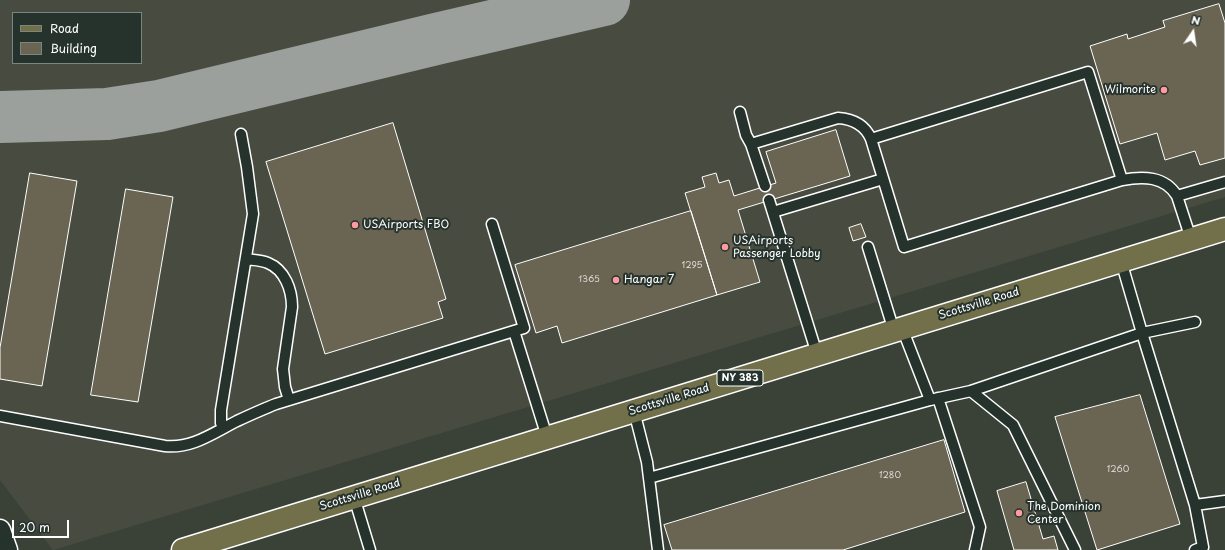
<!DOCTYPE html>
<html>
<head>
<meta charset="utf-8">
<style>
	body { margin:0 }
	#map { position:relative; width:1225px; height:550px; overflow:hidden; background:#3a4238; font-family:"Playpen Sans",sans-serif }
	canvas { display:block }
	.legend { position:absolute; left:12px; top:12px; width:130px; height:52px; box-sizing:border-box; background:#26332d; border:1px solid #7d8581; margin:0; padding:5px 7px; list-style:none; font-size:12px; color:#fff }
	.legend li { display:flex; align-items:center; gap:8px; height:20px }
	.legend b { width:20px; border:1px solid #7d8581 }
	.north { position:absolute; left:1173px; top:12px; width:40px; height:40px; -webkit-text-stroke:3px #26332d; paint-order:stroke; rotate:13deg; font-size:11px; font-weight:700; line-height:16px; text-align:center; color:#fff }
	.north::after { content:''; display:block; margin:auto; width:14px; height:18px; background:#fff; clip-path:polygon(50% 0,100% 100%,50% 72%,0 100%) }
	.scale { position:absolute; left:12px; top:520px; width:57px; height:18px; box-sizing:border-box; border:2px solid #fff; border-top:0; padding-left:5px; font-size:12px; line-height:14px; white-space:nowrap; color:#fff; -webkit-text-stroke:3px #26332d; paint-order:stroke }
</style>
</head>
<body>
<div id="map">
<canvas width="1225" height="550"></canvas>
<ul class="legend">
<li><b style="height:5px;background:#71704a"></b>Road</li>
<li><b style="height:11px;background:#6a6453"></b>Building</li>
</ul>
<div class="north">N</div>
<div class="scale">20 m</div>
</div>
<script>
const g = document.querySelector('canvas').getContext('2d');
g.lineJoin = 'round';
function paint(path, color) {
  g.fillStyle = color;
  g.fill(path, 'evenodd');
}
function trace(path, color, width, dash) {
  g.strokeStyle = color;
  g.lineWidth = width;
  g.lineCap = dash ? 'butt' : 'round';
  g.setLineDash(dash || []);
  g.stroke(path);
}
function label(font, color, halo, rows, align = 'center') {
  g.font = font + ' "Playpen Sans",sans-serif';
  g.lineWidth = 4;
  g.setLineDash([]);
  g.textBaseline = 'middle';
  g.strokeStyle = halo;
  g.fillStyle = color;
  for (const [text, x, y, turn = 0] of rows) {
    g.save();
    g.translate(x, y);
    g.rotate((+turn || 0) * Math.PI / 180);
    g.textAlign = isNaN(turn) ? turn : align;
    if (halo) g.strokeText(text, 0, 0);
    g.fillText(text, 0, 0);
    g.restore();
  }
}
const built = new Path2D(`
	M0 0H1225V197L53 550 0 480ZM13 13H141V63H13Z`);
const taxiway = new Path2D(`
	M0 117 107 114 159 106 436 39 604 0`);
const building = new Path2D(`
	M1219 4 1225 23V158L1200 165 1195 151 1165 160 1157 133 1120 144 1090 46 1127 34 1128 39 1165 27 1163 21Z
	M393 123 446 299 438 302 443 318 325 354 266 162Z
	M836 130 850 176 738 210 760 282 717 295 685 193 705 187 702 177 716 173 719 183 729 180 734 196 776 183 766 152Z
	M30 173 77 181 42 386 0 379V348Z
	M126 189 173 197 138 402 91 395Z
	M691 211 717 295 562 343 557 326 536 333 515 265Z
	M861 224 866 237 853 241 849 228Z
	M1140 395 1180 524 1097 550 1055 417Z
	M944 440 965 512 843 550H672L664 525Z
	M1026 482 1043 539 1054 536 1058 550H1014L997 491Z`);
const lane = new Path2D(`
	M740 112 746 135 751 144
	M1122 180 1088 72 871 139 904 247 1122 180C1143 176 1165 176 1177 196L1191 239
	M765 186 751 144 838 118C853 119 865 125 871 139
	M1177 196 1225 182
	M769 200 817 354
	M773 212 883 179
	M492 224 524 328 514 331
	M868 247 894 331
	M246 259C253 260 261 260 268 263 285 270 292 290 292 307L283 369 285 387 289 400
	M902 328 930 400 971 391 1013 425 1075 550
	M971 391 1142 333 1121 261
	M938 398 980 527 975 550
	M634 411 647 462 658 550
	M0 416 165 446C192 449 213 433 237 421 250 415 263 409 276 404L514 331 547 437
	M223 428 221 423V410L253 214 247 167 241 134
	M649 478 930 400
	M354 497 370 550
	M1195 505 1225 501
	M1195 550 1203 547 1195 505 1142 333 1195 322`);
const street = new Path2D(`
	M0 530 7 550`);
const primary = new Path2D(`
	M183 550 1225 229`);
const markers = [
	[1164,90,4,"#ff9aa2"],
	[355,225,4,"#ff9aa2"],
	[725,247,4,"#ff9aa2"],
	[616,280,4,"#ff9aa2"],
	[1019,513,4,"#ff9aa2"]
];
const numberNames = [
	["1295",692,266],
	["1365",589,280],
	["1260",1118,470],
	["1280",890,476]
];
const shields = [
	[740,378,46]
];
const shieldNames = [
	["NY 383",740,378]
];
const poiNames = [
	["Wilmorite",1156,90,"right"],
	["USAirports FBO",363,225],
	["USAirports",733,241],
	["Passenger Lobby",733,254],
	["Hangar 7",624,280],
	["The Dominion",1027,507],
	["Center",1027,520]
];
const streetNames = [
	["Scottsville Road",979,304,-17],
	["Scottsville Road",669,400,-17],
	["Scottsville Road",360,495,-17]
];
paint(built, '#484c40');
trace(taxiway, '#9ca09c', 52);
paint(building, '#6a6453');
trace(building, '#fff', 1);
trace(lane, '#fff', 13);
trace(street, '#fff', 23);
trace(primary, '#fff', 25);
trace(lane, '#26332d', 10);
trace(street, '#26332d', 20);
trace(primary, '#71704a', 22);
for (const [x, y, r, color] of markers) {
  const dot = new Path2D();
  dot.arc(x, y, r, 0, 2 * Math.PI);
  g.fillStyle = color;
  g.fill(dot);
  trace(dot, '#26332d', 1.5);
}
label('9px', '#dad8d4', null, numberNames);
for (const [x, y, w] of shields) {
  const box = new Path2D();
  box.roundRect(x - w / 2, y - 8, w, 16, 3);
  g.fillStyle = '#26332d';
  g.fill(box);
  trace(box, '#fff', 1);
}
label('bold 10px', '#fff', null, shieldNames);
label('11px', '#fff', '#26332d', poiNames, 'left');
label('11px', '#fff', '#26332d', streetNames);
</script>
</body>
</html>
